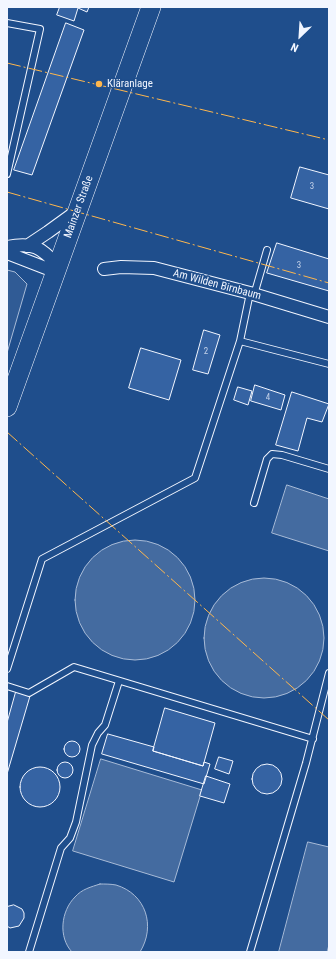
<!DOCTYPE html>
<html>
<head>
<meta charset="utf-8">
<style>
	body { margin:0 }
	#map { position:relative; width:336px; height:959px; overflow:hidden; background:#1f4e8c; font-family:"Roboto Condensed",sans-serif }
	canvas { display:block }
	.frame { position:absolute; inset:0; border:8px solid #f2f6ff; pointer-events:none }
	.north { position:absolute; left:280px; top:16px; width:40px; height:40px; -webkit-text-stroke:3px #1f4e8c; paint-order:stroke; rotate:205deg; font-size:11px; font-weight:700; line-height:16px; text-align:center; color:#f2f6ff }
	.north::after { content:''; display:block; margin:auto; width:14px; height:18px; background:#f2f6ff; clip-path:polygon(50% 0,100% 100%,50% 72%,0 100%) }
</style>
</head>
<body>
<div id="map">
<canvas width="336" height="959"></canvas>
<div class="frame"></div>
<div class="north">N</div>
</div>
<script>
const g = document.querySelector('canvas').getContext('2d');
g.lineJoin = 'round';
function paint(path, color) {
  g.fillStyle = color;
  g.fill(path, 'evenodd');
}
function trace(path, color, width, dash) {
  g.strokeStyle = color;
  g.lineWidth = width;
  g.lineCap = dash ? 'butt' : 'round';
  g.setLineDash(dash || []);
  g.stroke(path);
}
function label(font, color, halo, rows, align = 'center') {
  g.font = font + ' "Roboto Condensed",sans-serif';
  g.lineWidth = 3;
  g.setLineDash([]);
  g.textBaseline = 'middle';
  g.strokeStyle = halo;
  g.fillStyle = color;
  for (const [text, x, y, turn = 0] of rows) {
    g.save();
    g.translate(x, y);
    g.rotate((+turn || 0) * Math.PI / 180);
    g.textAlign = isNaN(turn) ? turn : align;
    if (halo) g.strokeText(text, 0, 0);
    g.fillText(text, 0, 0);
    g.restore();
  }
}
const built = new Path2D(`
	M7 270 15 272 27 284 7 353Z`);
const water = new Path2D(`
	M287 485 329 499V551L272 533Z
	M75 600a60 60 0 1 1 120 0a60 60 0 1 1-120 0Z
	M204 638a60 60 0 1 1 120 0a60 60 0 1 1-120 0Z
	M101 759 202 790 174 882 73 851Z
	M308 842 329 847V945L327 952H279Z
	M100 884C105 884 111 884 116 885 146 894 156 926 140 952H72C58 937 61 911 75 897 82 889 91 887 100 884Z`);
const building = new Path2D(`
	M60 7H89L87 12 78 8 74 21 57 15Z
	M66 23 84 30 32 175 14 170Z
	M300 167 329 175V209L291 198Z
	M277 243 329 259V291L267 273Z
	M204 330 220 335 208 374 193 370Z
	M141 348 181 360 169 400 129 388Z
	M255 385 285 395 281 410 251 401Z
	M238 387 252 391 248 405 234 400Z
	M292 392 329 404 322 422 307 418 298 451 276 445Z
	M16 692 30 696 7 774V723Z
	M165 708 215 723 203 766 153 751Z
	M108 734 154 747 153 751 203 766 204 762 210 764 204 784 102 754Z
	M64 749a8 8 0 1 1 16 0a8 8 0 1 1-16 0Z
	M219 757 233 761 229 774 215 769Z
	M57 770a8 8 0 1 1 16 0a8 8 0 1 1-16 0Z
	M252 779a15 15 0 1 1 30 0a15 15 0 1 1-30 0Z
	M20 787a20 20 0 1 1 40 0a20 20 0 1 1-40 0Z
	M206 776 230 784 224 803 200 796Z
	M14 905 22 909 24 913V918L19 926 10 928 7 926V907Z`);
const lane = new Path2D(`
	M7 23 40 29 7 174
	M254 295 267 250
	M240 341 329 364
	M254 503 267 459 272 454 282 455 329 469
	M7 669 42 559 195 478 240 341 250 293
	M7 686 29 693 74 667 313 739
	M29 952 61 848 70 838 76 822 92 745 98 733 105 725 119 681
	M250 952 306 763 329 673`);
const street = new Path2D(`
	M27 246 48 232 77 211
	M7 247C33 242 41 247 58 266
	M7 253 56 272
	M104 269 121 267 154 268 250 293 329 317`);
const primary = new Path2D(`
	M7 407 151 7`);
const power = new Path2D(`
	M7 63 329 140
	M7 192 329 283
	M7 432 329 720`);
const markers = [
	[99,84,4,"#ffb74d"]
];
const numberNames = [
	["3",312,187],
	["3",299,266],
	["2",206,352],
	["4",268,398]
];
const poiNames = [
	["Kläranlage",107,84]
];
const streetNames = [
	["Mainzer Straße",79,207,-70],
	["Am Wilden Birnbaum",217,285,15]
];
paint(built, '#305b95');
trace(built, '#a8bbd7', 1);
paint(water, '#446ba0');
trace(water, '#a8bbd7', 1);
paint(building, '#3563a3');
trace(building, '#f2f6ff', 1);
trace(lane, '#f2f6ff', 8);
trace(street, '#f2f6ff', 14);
trace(primary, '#f2f6ff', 20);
trace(lane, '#1f4e8c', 6);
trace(street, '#1f4e8c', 12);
trace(primary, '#1f4e8c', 19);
trace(power, '#ffb74d', 1, [14, 3, 2, 3]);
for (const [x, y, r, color] of markers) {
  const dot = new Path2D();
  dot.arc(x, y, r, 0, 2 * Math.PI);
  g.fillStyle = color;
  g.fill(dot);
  trace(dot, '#1f4e8c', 1.5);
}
label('9px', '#c3d1e8', null, numberNames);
label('11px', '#f2f6ff', '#1f4e8c', poiNames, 'left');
label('11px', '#f2f6ff', '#1f4e8c', streetNames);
</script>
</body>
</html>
